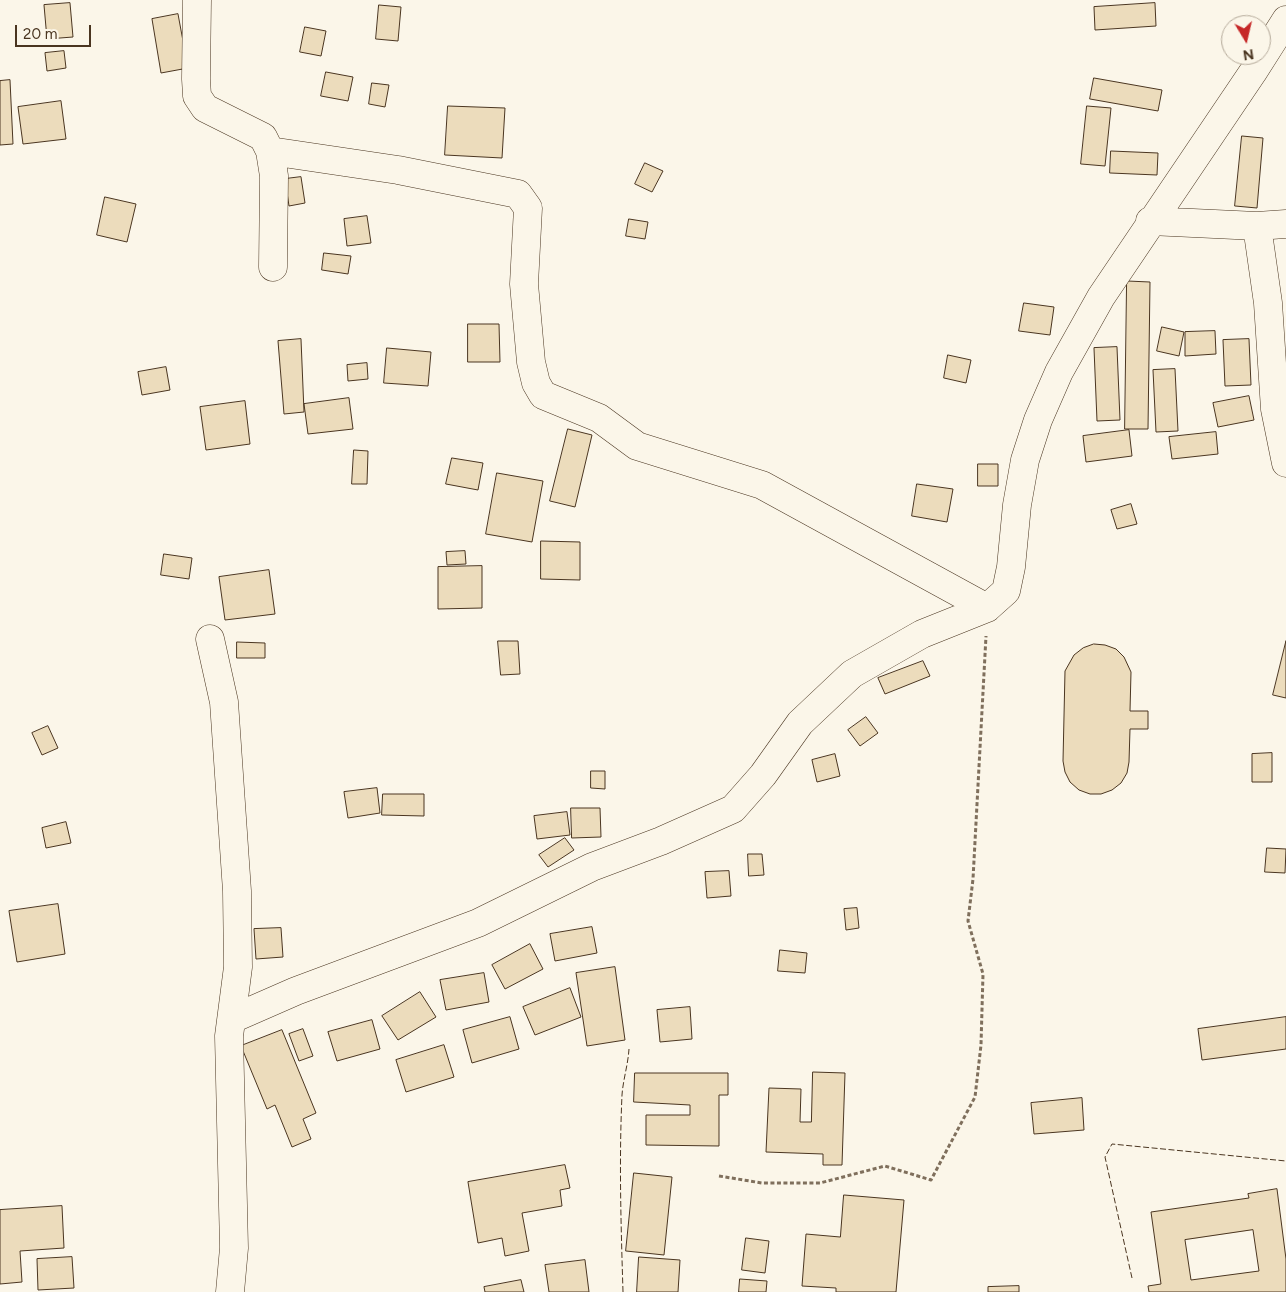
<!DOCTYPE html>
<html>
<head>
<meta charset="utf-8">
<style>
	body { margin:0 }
	#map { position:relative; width:1286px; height:1292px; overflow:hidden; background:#fbf6e9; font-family:Figtree,sans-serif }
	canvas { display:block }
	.north { position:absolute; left:1221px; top:15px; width:50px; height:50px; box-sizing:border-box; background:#fbf6e9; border:1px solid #b4a999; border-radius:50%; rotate:171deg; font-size:14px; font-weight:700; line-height:20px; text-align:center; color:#4a3520 }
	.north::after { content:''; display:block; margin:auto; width:18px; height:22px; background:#c62828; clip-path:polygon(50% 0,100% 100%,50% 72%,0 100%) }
	.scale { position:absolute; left:15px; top:25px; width:76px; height:22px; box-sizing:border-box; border:2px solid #4a3520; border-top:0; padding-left:6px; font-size:15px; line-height:18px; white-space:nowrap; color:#4a3520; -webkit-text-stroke:4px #fbf6e9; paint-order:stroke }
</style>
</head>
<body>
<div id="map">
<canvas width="1286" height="1292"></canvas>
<div class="north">N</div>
<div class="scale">20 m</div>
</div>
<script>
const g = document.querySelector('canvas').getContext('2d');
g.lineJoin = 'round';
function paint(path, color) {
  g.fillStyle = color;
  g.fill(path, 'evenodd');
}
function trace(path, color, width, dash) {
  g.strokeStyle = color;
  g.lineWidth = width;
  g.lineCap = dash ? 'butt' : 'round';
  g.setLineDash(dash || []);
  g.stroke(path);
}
const building = new Path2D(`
	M70 3 73 37 47 39 44 5Z
	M1155 3 1156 26 1095 30 1094 7Z
	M379 5 401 7 398 41 376 39Z
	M178 14 188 68 161 73 152 19Z
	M305 27 326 31 321 56 300 52Z
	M64 51 66 68 47 71 45 53Z
	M326 72 353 77 348 101 321 96Z
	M1094 78 1162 90 1158 111 1090 99Z
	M10 80 13 144 0 145V81Z
	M372 83 389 85 385 107 369 104Z
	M61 101 66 139 23 144 18 107Z
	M448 106 505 108 502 158 445 155Z
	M1087 106 1111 108 1105 166 1081 164Z
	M1242 136 1263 138 1257 208 1235 206Z
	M1111 151 1158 153 1157 175 1110 173Z
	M645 163 663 171 652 192 635 184Z
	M301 177 305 203 289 206 285 179Z
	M105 197 136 204 127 242 97 235Z
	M367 216 371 243 347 246 344 219Z
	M629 219 648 222 645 239 626 236Z
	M324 253 351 256 348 274 322 270Z
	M1127 281 1150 282 1148 429H1125Z
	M1024 303 1054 307 1050 335 1019 331Z
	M468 324H499L500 362H468Z
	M1162 327 1184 332 1179 356 1157 351Z
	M1215 331 1216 354 1185 356V332Z
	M301 339 304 412 284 414 278 341Z
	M1249 339 1251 385 1225 386 1223 340Z
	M1117 347 1120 420 1097 421 1094 348Z
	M387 348 431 352 428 386 384 383Z
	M948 355 971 360 966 383 944 378Z
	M367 363 368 379 348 381 347 365Z
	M166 367 170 390 142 395 138 372Z
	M1175 369 1178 431 1156 432 1153 370Z
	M1249 396 1254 420 1218 427 1213 403Z
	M349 398 353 429 308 434 304 404Z
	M245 401 250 444 206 450 200 407Z
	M568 429 592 435 575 507 550 501Z
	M1129 430 1132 456 1086 462 1083 436Z
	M1216 432 1218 454 1172 459 1169 437Z
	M354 450 368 451 367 484H352Z
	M452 458 483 463 478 490 446 484Z
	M978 464H998V486H978Z
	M497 473 543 481 532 542 486 534Z
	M917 484 953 489 947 522 912 516Z
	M1131 504 1137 524 1117 529 1111 510Z
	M541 541 580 542V580L541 579Z
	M465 551 466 564 447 565 446 552Z
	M164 554 192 558 189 579 161 575Z
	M482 566V608L438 609V567Z
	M269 570 275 614 225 620 219 577Z
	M498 641H518L520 674 501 675Z
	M1286 641V698L1273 695Z
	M237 642 265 643V658H237Z
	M1094 644 1105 645 1116 649 1124 657 1131 672 1130 711H1148V729H1130L1129 762 1127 773 1121 783 1112 790 1101 794H1090L1079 790 1070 782 1065 772 1063 761 1065 671 1074 655 1083 648Z
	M923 661 930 676 885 694 878 678Z
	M866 717 878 733 860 746 848 730Z
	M48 726 58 748 42 755 32 733Z
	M1272 753V782H1252V754Z
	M835 754 840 776 817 782 812 760Z
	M591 771H605V789L591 788Z
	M377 788 380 813 348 818 344 792Z
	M383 794H424V816L382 815Z
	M571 808H600L601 837 572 838Z
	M567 812 570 835 537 839 534 816Z
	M66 822 71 843 46 848 42 828Z
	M565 838 574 850 548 867 539 855Z
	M1267 848 1286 849 1285 873 1265 872Z
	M748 854H762L764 875 749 876Z
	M729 871 731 896 707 898 705 872Z
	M58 904 65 954 17 962 9 911Z
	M857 908 859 928 846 930 844 909Z
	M592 927 597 953 555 961 550 934Z
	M281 928 283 957 256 959 254 929Z
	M530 944 543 969 505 989 492 965Z
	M780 950 807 953 805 973 778 971Z
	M615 967 625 1040 587 1046 576 973Z
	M484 973 489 1002 446 1010 440 980Z
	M570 988 581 1017 535 1035 523 1007Z
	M420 992 436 1017 398 1040 382 1016Z
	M690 1007 692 1039 660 1042 657 1010Z
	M510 1017 519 1049 472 1063 463 1030Z
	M1286 1017V1049L1202 1060 1198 1029Z
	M372 1020 380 1049 337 1061 328 1032Z
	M303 1029 313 1056 299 1061 289 1034Z
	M282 1030 316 1113 303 1119 311 1139 292 1147 275 1105 267 1109 241 1046Z
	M444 1045 454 1077 406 1092 396 1060Z
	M813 1072 845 1073 842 1165H823V1154L766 1152 769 1088 801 1089 800 1122H811Z
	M635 1073H728V1095H719V1146L646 1145V1115H690V1105L634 1102Z
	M1082 1098 1084 1130 1034 1134 1031 1103Z
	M565 1165 570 1188 560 1190 562 1206 522 1213 529 1251 505 1256 502 1238 478 1243 468 1182Z
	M634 1173 672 1177 664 1255 626 1251Z
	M1277 1189 1286 1259V1292H1149L1148 1286 1161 1284 1151 1212 1249 1198 1248 1194ZM1253 1230 1259 1271 1191 1280 1185 1240Z
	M844 1195 904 1200 896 1292H836V1288L802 1286 806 1234 840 1237Z
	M62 1206 64 1248 20 1251 22 1282 0 1284V1210Z
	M746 1238 769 1241 765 1273 742 1270Z
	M72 1257 74 1288 38 1290 37 1259Z
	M639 1257 680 1260 678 1292H637Z
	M585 1260 589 1292H549L545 1265Z
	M740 1279 767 1281 766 1292H739Z
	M521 1280 524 1292H485L484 1287Z
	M1019 1286V1292H988V1287Z`);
const path = new Path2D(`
	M719 1176 762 1183H820L885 1166 931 1180 975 1097 981 1045 983 974 968 921 973 879 986 636`);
const minor = new Path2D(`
	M197 0 196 79 197 96 205 108 263 137 270 151 274 176 273 267
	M270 151 398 170 518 194 528 208 524 284 531 362 536 383 543 395 599 418 637 446 762 485 987 608
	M1150 221 1257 226 1286 224
	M1257 226 1268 303 1275 409 1286 463
	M210 639 224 702 237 891 238 967 229 1036 234 1248 230 1292
	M232 1019 296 991 478 923 592 867 661 841 733 809 763 775 800 723 852 674 922 634 987 608 1006 591 1011 567 1017 505 1025 460 1038 420 1059 372 1101 297 1253 72 1286 20`);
const fence = new Path2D(`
	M1132 1278 1105 1157 1112 1144 1286 1161
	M623 1292C621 1226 619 1161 622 1095 623 1080 628 1065 629 1049`);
paint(building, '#ecdcbc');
trace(building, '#4a3520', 1);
trace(minor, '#4a3520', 29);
trace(path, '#7f6f5c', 3, [4, 2.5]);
trace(minor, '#fbf6e9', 28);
trace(fence, '#4a3520', 1, [6, 2.5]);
</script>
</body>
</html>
